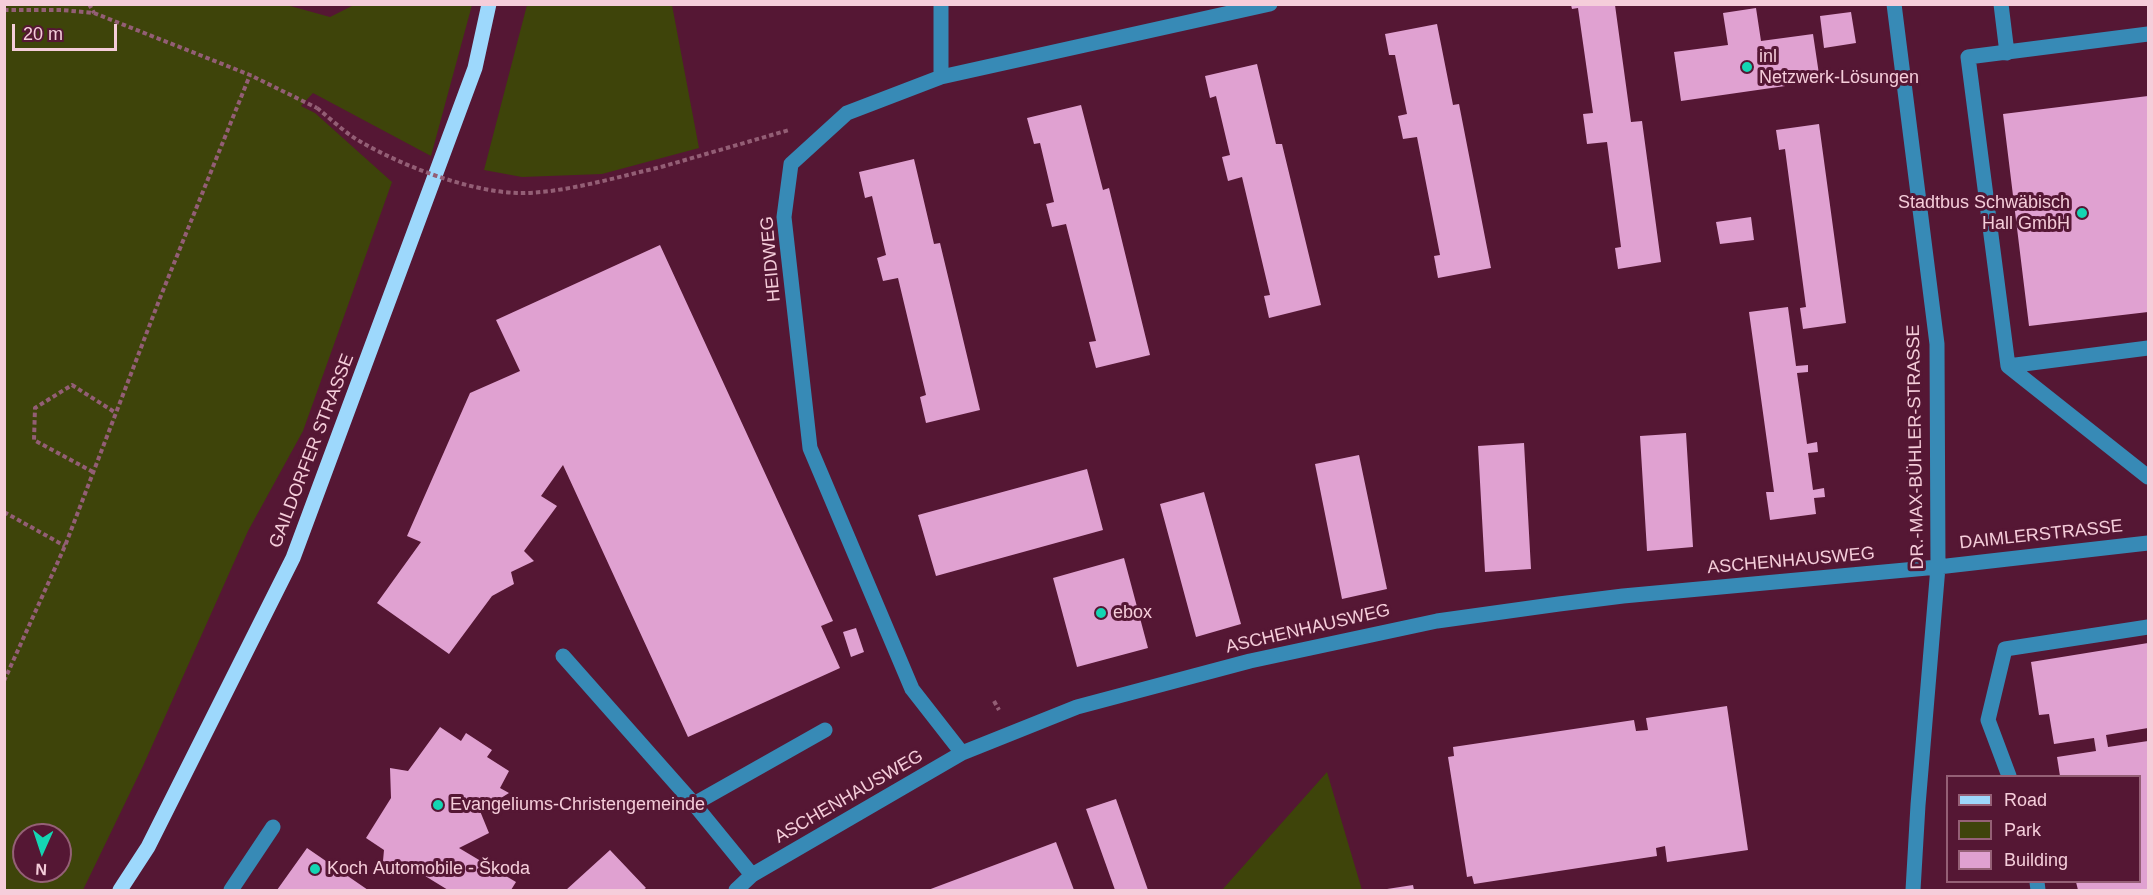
<!DOCTYPE html>
<html>
<head>
<meta charset="utf-8">
<style>
	body { margin:0 }
	#map { position:relative; width:2153px; height:895px; overflow:hidden; background:#551734; font-family:Helvetica,sans-serif }
	canvas { display:block }
	.frame { position:absolute; inset:0; border:6px solid #f5cdda; pointer-events:none }
	.legend { position:absolute; left:1946px; top:775px; width:195px; height:108px; box-sizing:border-box; background:#551734; border:2px solid #956076; margin:0; padding:8px 10px; list-style:none; font-size:18px; color:#f5cdda }
	.legend li { display:flex; align-items:center; gap:12px; height:30px }
	.legend b { width:30px; border:2px solid #956076 }
	.north { position:absolute; left:12px; top:823px; width:60px; height:60px; box-sizing:border-box; background:#551734; border:2px solid #956076; border-radius:50%; rotate:183deg; font-size:16px; font-weight:700; line-height:24px; text-align:center; color:#f5cdda }
	.north::after { content:''; display:block; margin:auto; width:21px; height:27px; background:#14d5b3; clip-path:polygon(50% 0,100% 100%,50% 72%,0 100%) }
	.scale { position:absolute; left:12px; top:24px; width:105px; height:27px; box-sizing:border-box; border:3px solid #f5cdda; border-top:0; padding-left:8px; font-size:18px; line-height:21px; white-space:nowrap; color:#f5cdda; -webkit-text-stroke:4px #551734; paint-order:stroke }
</style>
</head>
<body>
<div id="map">
<canvas width="2153" height="895"></canvas>
<div class="frame"></div>
<ul class="legend">
<li><b style="height:8px;background:#9dd8fc"></b>Road</li>
<li><b style="height:16px;background:#3e440a"></b>Park</li>
<li><b style="height:16px;background:#e0a1d1"></b>Building</li>
</ul>
<div class="north">N</div>
<div class="scale">20 m</div>
</div>
<script>
const g = document.querySelector('canvas').getContext('2d');
g.lineJoin = 'round';
function paint(path, color) {
  g.fillStyle = color;
  g.fill(path, 'evenodd');
}
function trace(path, color, width, dash) {
  g.strokeStyle = color;
  g.lineWidth = width;
  g.lineCap = dash ? 'butt' : 'round';
  g.setLineDash(dash || []);
  g.stroke(path);
}
function label(font, color, halo, rows, align = 'center') {
  g.font = font + ' Helvetica,sans-serif';
  g.lineWidth = 6;
  g.setLineDash([]);
  g.textBaseline = 'middle';
  g.strokeStyle = halo;
  g.fillStyle = color;
  for (const [text, x, y, turn = 0] of rows) {
    g.save();
    g.translate(x, y);
    g.rotate((+turn || 0) * Math.PI / 180);
    g.textAlign = isNaN(turn) ? turn : align;
    if (halo) g.strokeText(text, 0, 0);
    g.fillText(text, 0, 0);
    g.restore();
  }
}
const green = new Path2D(`
	M283 4 330 17 354 5H472L431 156 313 93 301 106 315 113 392 182 303 431 248 531 143 766 83 890H5V5ZM24 835H60V871H24Z
	M527 5H672L699 148 602 174 522 177 484 170Z
	M1327 772 1362 890H1222Z`);
const building = new Path2D(`
	M1571 5H1615L1631 122 1642 121 1661 262 1618 269 1615 248 1621 247 1607 142 1587 144 1583 114 1593 113 1578 8 1572 9Z
	M1756 8 1761 41 1813 34 1820 81 1681 101 1674 52 1728 45 1723 13Z
	M1851 12 1856 43 1824 48 1820 16Z
	M1437 24 1453 105 1459 104 1491 268 1438 278 1434 256 1440 255 1417 137 1403 139 1398 116 1407 114 1395 55H1389L1385 34Z
	M1257 64 1276 144H1282L1321 305 1269 318 1264 296 1270 295 1242 177 1228 181 1222 157 1230 155 1216 96 1210 98 1205 76Z
	M2148 96V312L2029 326 2003 114Z
	M1081 105 1103 190 1109 188 1150 355 1096 368 1089 342 1096 341 1066 224 1052 227 1046 204 1054 202 1040 143 1034 144 1027 118Z
	M1819 124 1846 323 1803 329 1800 308 1806 307 1785 149 1779 150 1776 130Z
	M914 159 934 244 940 243 980 410 926 423 920 397 926 395 898 278 883 281 877 258 886 255 872 196 865 198 859 172Z
	M1751 217 1754 240 1720 244 1716 222Z
	M660 245 833 621 821 626 840 668 688 737 563 465 541 496 557 506 524 551 534 561 511 572 514 584 492 596 449 654 377 603 421 542 407 536 470 393 520 371 496 320Z
	M1788 307 1796 366 1808 365V372L1797 373 1807 444 1817 442 1818 452 1808 453 1813 490 1824 488 1825 497 1814 498 1816 514 1770 520 1766 492H1774L1749 312Z
	M1686 433 1693 547 1647 551 1640 436Z
	M1524 443 1531 569 1485 572 1478 446Z
	M1359 455 1387 589 1342 599 1315 464Z
	M1087 469 1103 530 936 576 918 515Z
	M1204 492 1241 624 1196 637 1160 504Z
	M1124 558 1148 648 1077 667 1053 578Z
	M856 628 864 652 851 657 843 632Z
	M2148 643V728L2106 735 2108 747 2148 741V890H2078L2076 882H2140V776H2060L2057 757 2096 751 2094 738 2054 744 2049 714 2039 715 2031 662Z
	M1727 706 1748 850 1667 862 1665 846 1656 848 1657 856 1474 884 1472 876 1467 877 1448 757 1454 756 1453 747 1634 720 1636 731 1648 730 1646 718Z
	M440 727 461 741 466 733 492 750 487 757 509 771 500 788 509 793 480 811 489 833 459 848 516 882 511 890H448L417 871 409 876 383 861 384 850 366 838 391 798 390 768 408 771Z
	M1116 799 1148 890H1115L1086 809Z
	M1056 842 1074 890H928Z
	M307 848 368 890H277Z
	M610 850 646 888 643 890H566Z
	M1413 885 1414 890H1387V889Z`);
const path = new Path2D(`
	M89 4 94 13
	M4 10H62L94 13 250 75 317 108
	M661 167 789 130
	M93 472 34 440 35 408 72 385 116 413
	M4 512 65 546
	M4 681 65 546 160 298 250 75
	M994 701 999 710`);
const minor = new Path2D(`
	M941 4V77
	M1894 4 1937 344 1938 567 1918 805 1913 890
	M2001 4 2007 53
	M2148 34 1968 57 2008 366 2148 477
	M2008 366 2148 348
	M563 656 694 804 752 875
	M962 753 912 689 810 448 784 217 791 164 847 113 941 77 1270 4
	M2009 776 1988 720 2005 649 2148 627
	M694 804 825 730
	M2037 882 2038 890
	M231 890 273 827
	M736 890 752 875 962 753 1077 707 1250 661 1437 621 1559 604 1623 596 1938 567 2148 543`);
const major = new Path2D(`
	M120 890 148 847 293 558 475 68 489 4`);
const pathBridge = new Path2D(`
	M317 108C331 119 345 133 361 142 403 166 467 191 517 193 561 194 617 177 661 167`);
const markers = [
	[1747,67,6,"#14d5b3"],
	[2082,213,6,"#14d5b3"],
	[1101,613,6,"#14d5b3"],
	[438,805,6,"#14d5b3"],
	[315,869,6,"#14d5b3"]
];
const poiNames = [
	["inl",1759,57],
	["Netzwerk-Lösungen",1759,78],
	["Stadtbus Schwäbisch",2070,203,"right"],
	["Hall GmbH",2070,224,"right"],
	["ebox",1113,613],
	["Evangeliums-Christengemeinde",450,805],
	["Koch Automobile - Škoda",327,869]
];
const streetNames = [
	["HEIDWEG",771,259,-95],
	["DR.-MAX-BÜHLER-STRASSE",1916,447,-91],
	["GAILDORFER STRASSE",312,451,-69],
	["DAIMLERSTRASSE",2041,535,-6],
	["ASCHENHAUSWEG",1791,561,-5],
	["ASCHENHAUSWEG",1308,629,-13],
	["ASCHENHAUSWEG",849,797,-30]
];
paint(green, '#3e440a');
paint(building, '#e0a1d1');
trace(path, '#935e75', 4, [4.5, 3]);
trace(minor, '#378ab6', 15);
trace(major, '#9dd8fc', 15);
trace(pathBridge, '#935e75', 4, [4.5, 3]);
for (const [x, y, r, color] of markers) {
  const dot = new Path2D();
  dot.arc(x, y, r, 0, 2 * Math.PI);
  g.fillStyle = color;
  g.fill(dot);
  trace(dot, '#551734', 2);
}
label('18px', '#f5cdda', '#551734', poiNames, 'left');
label('18px', '#f5cdda', '#551734', streetNames);
</script>
</body>
</html>
